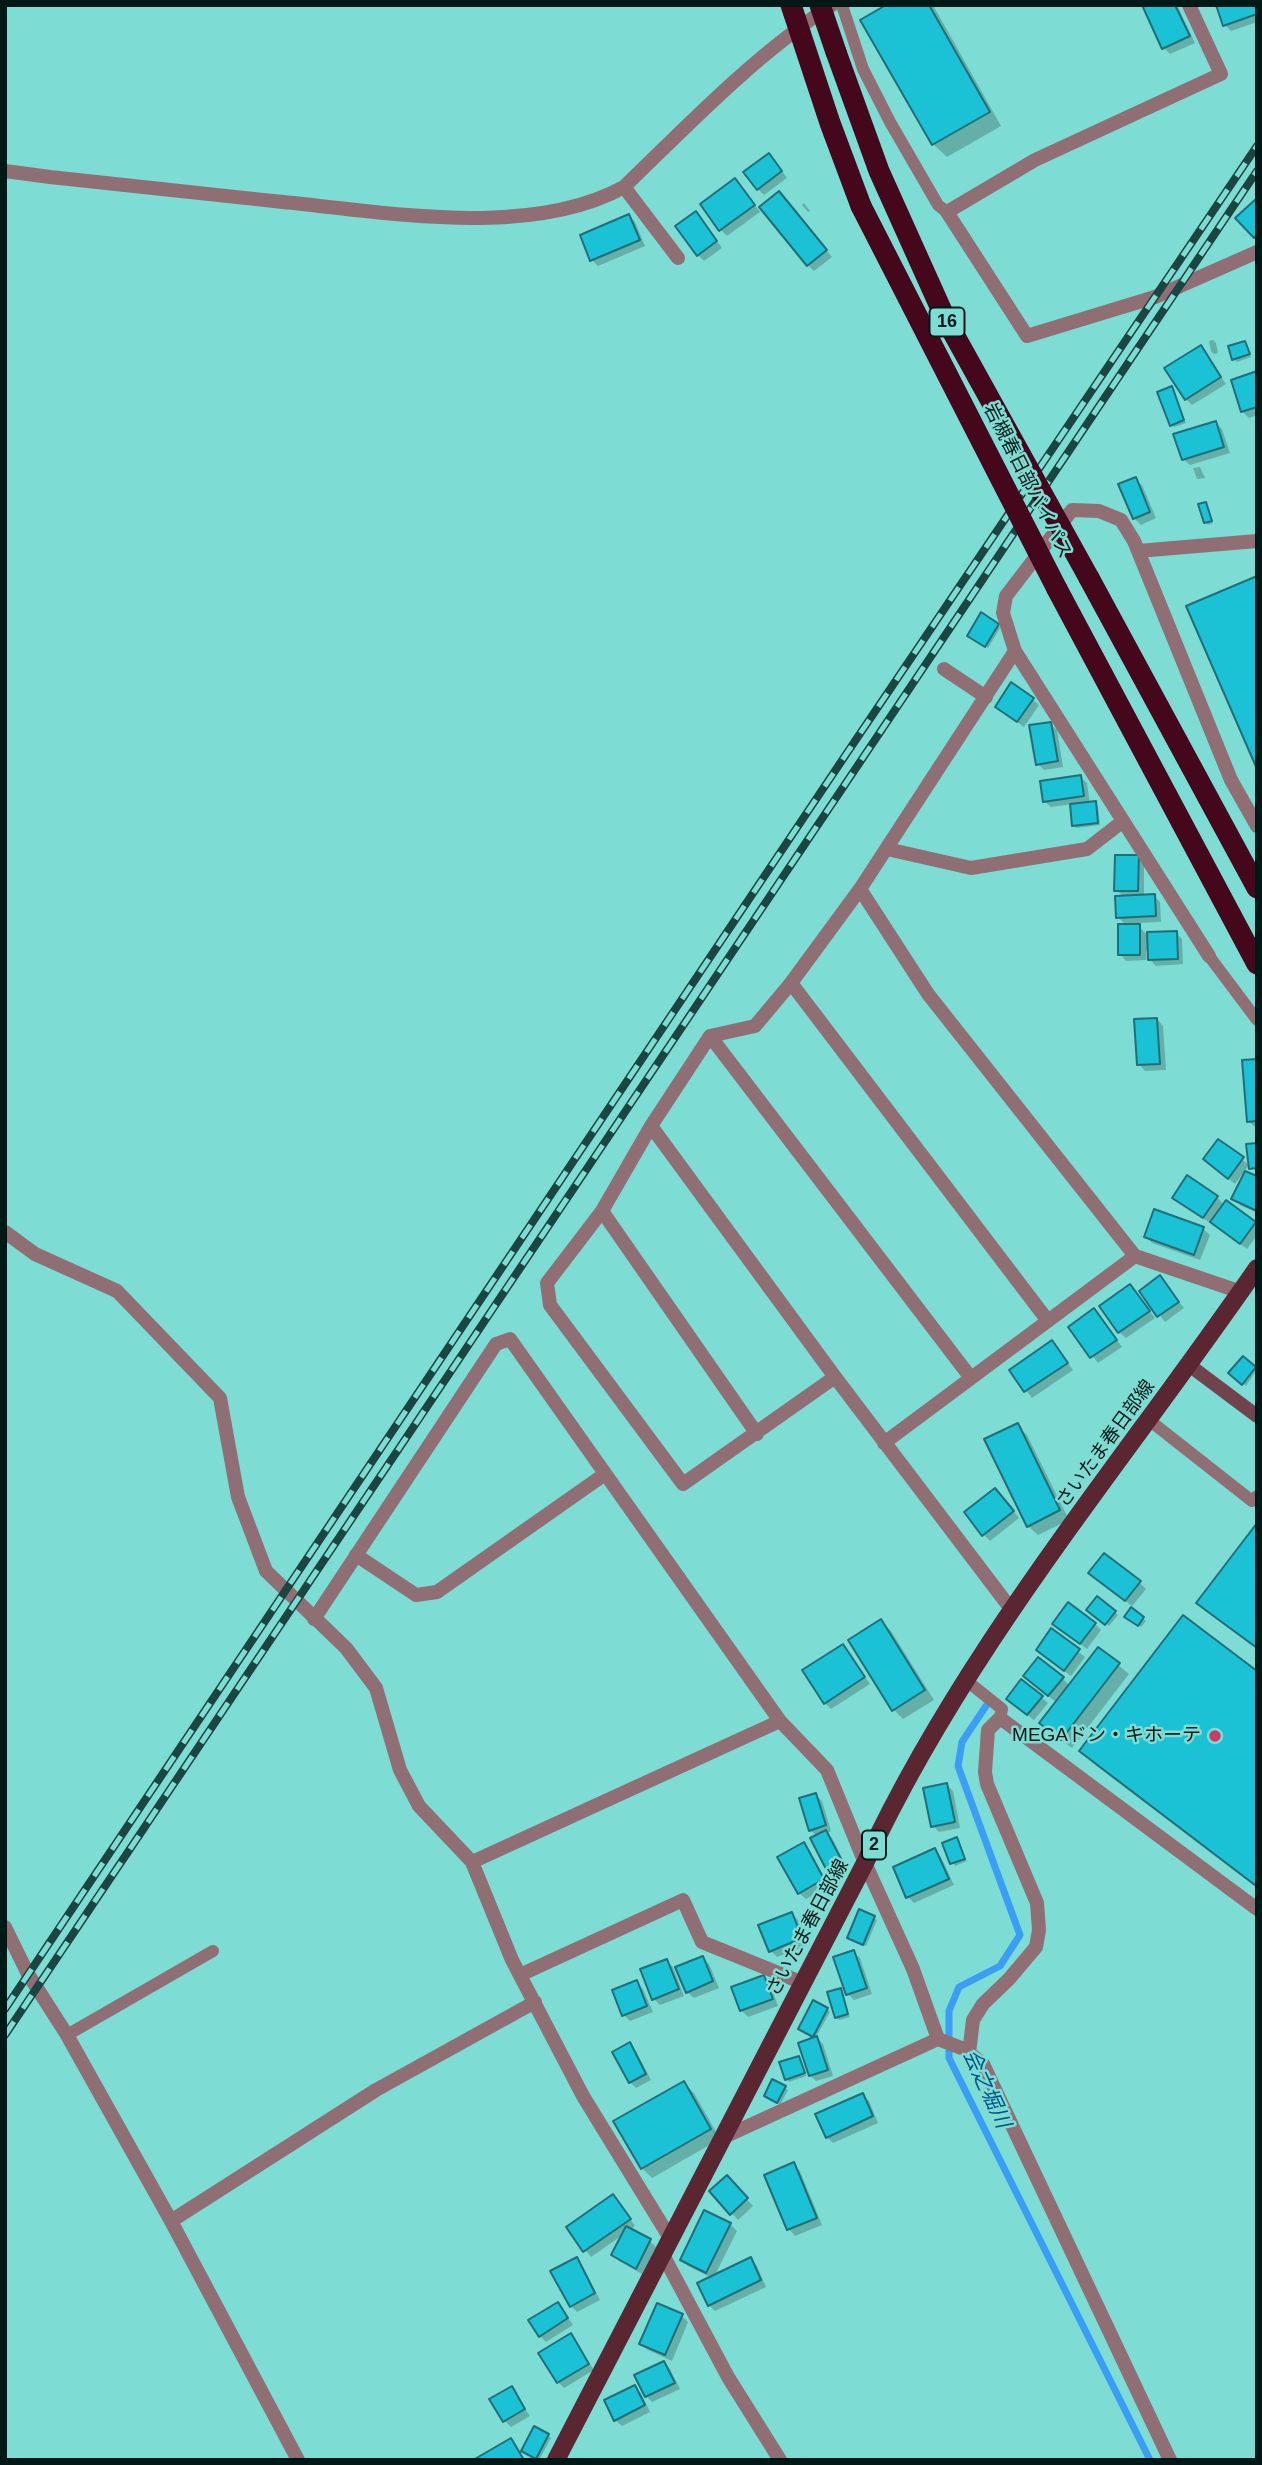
<!DOCTYPE html>
<html>
<head>
<meta charset="utf-8">
<style>
	body { margin:0 }
	#map { position:relative; width:1262px; height:2465px; overflow:hidden; background:#7ddcd3; font-family:Arial,sans-serif }
	canvas { display:block }
	.frame { position:absolute; inset:0; border:7px solid #001917; pointer-events:none }
</style>
</head>
<body>
<div id="map">
<canvas width="1262" height="2465"></canvas>
<div class="frame"></div>
</div>
<script>
const g = document.querySelector('canvas').getContext('2d');
g.lineJoin = 'round';
function paint(path, color) {
  g.fillStyle = color;
  g.fill(path, 'evenodd');
}
function trace(path, color, width, dash) {
  g.strokeStyle = color;
  g.lineWidth = width;
  g.lineCap = dash ? 'butt' : 'round';
  g.setLineDash(dash || []);
  g.stroke(path);
}
function label(font, color, halo, rows, align = 'center') {
  g.font = font + ' Arial,"Noto Sans JP",sans-serif';
  g.lineWidth = 5;
  g.setLineDash([]);
  g.textBaseline = 'middle';
  g.strokeStyle = halo;
  g.fillStyle = color;
  for (const [text, x, y, turn = 0] of rows) {
    g.save();
    g.translate(x, y);
    g.rotate((+turn || 0) * Math.PI / 180);
    g.textAlign = isNaN(turn) ? turn : align;
    if (halo) g.strokeText(text, 0, 0);
    g.fillText(text, 0, 0);
    g.restore();
  }
}
const shadow = new Path2D(`
	M890 5H933L1001 126 947 157 933 144Z
	M1144 5H1177L1195 43 1170 54 1164 48Z
	M1257 5V22L1231 31 1225 25Z
	M775 161 787 178 764 195 758 189Z
	M741 186 760 212 727 236 720 229Z
	M785 200 832 257 814 271 808 265Z
	M804 203 810 211 808 212 802 205Z
	M629 216 635 222 645 246 598 266 592 260Z
	M702 220 722 248 704 261 698 255Z
	M1213 340 1216 343 1218 353 1214 354 1211 351 1209 341Z
	M1245 343 1251 357 1237 362 1234 359Z
	M1201 347 1226 384 1192 405 1186 399Z
	M1257 373V415L1249 418 1243 412 1233 381Z
	M1171 388 1186 423 1174 427 1171 425Z
	M1216 423 1222 429 1230 453 1190 465 1183 459Z
	M1200 467 1205 478 1197 479 1193 468Z
	M1135 479 1142 485 1156 518 1141 525 1134 518 1120 485Z
	M1206 504 1213 523 1208 525 1205 522Z
	M998 625 1000 628 988 648 971 638Z
	M1032 699 1039 705 1024 727 997 707Z
	M1050 724 1057 730 1063 767 1044 770 1038 764Z
	M1080 777 1087 783 1090 804 1095 803 1098 806 1100 825 1076 828 1074 825 1072 804 1051 807 1044 801Z
	M1138 857 1144 863V897L1154 896 1160 902 1161 922 1136 923 1146 934 1176 933 1182 939 1183 964 1156 966 1149 959V950H1146V960L1126 961 1120 954 1127 926 1118 917 1124 897 1116 890Z
	M1157 1019 1163 1026 1166 1070 1145 1071 1139 1064Z
	M1257 1061V1127H1255L1248 1121Z
	M1219 1141 1249 1165 1235 1184 1205 1159Z
	M1257 1178V1213L1240 1205 1233 1198Z
	M1174 1197H1217L1224 1205 1255 1223 1257 1235 1247 1249 1211 1222 1210 1223Z
	M1155 1211 1203 1229 1210 1235 1200 1260 1152 1243 1146 1236Z
	M1160 1278 1184 1308 1165 1322 1141 1291Z
	M1130 1286 1155 1318 1126 1338 1119 1332Z
	M1094 1310 1122 1347 1098 1363 1070 1327Z
	M1052 1342 1073 1370 1032 1398 1011 1370Z
	M1243 1358 1257 1369 1246 1386 1231 1373Z
	M1017 1425 1027 1435 1069 1520 1038 1535 1028 1526Z
	M1002 1496 1019 1518 990 1541 984 1535Z
	M1257 1526V1649L1212 1616 1199 1603Z
	M1097 1579 1140 1583 1146 1589 1132 1606Z
	M1089 1610 1115 1612 1118 1615 1109 1626Z
	M1132 1610 1146 1621 1141 1627 1129 1619Z
	M881 1621 891 1631 934 1700 903 1719 893 1709Z
	M1095 1624 1101 1630 1087 1649 1061 1630Z
	M1052 1631 1085 1657 1071 1676 1044 1656Z
	M843 1646 870 1684 831 1709 825 1703Z
	M1099 1649 1129 1674 1072 1748 1051 1732 1057 1703 1031 1682 1062 1678 1070 1686Z
	M1257 1673V1888L1094 1764 1081 1751Z
	M1041 1697 1048 1703 1034 1720 1014 1705Z
	M946 1784 953 1791 960 1828 939 1832 933 1826Z
	M816 1795 822 1801 831 1831 827 1833 832 1838 847 1867 834 1874 828 1868 817 1836 810 1830Z
	M956 1839 967 1861 955 1866 944 1844Z
	M803 1845 810 1851 829 1886 806 1899 799 1893Z
	M935 1850 941 1857 954 1885 914 1903 908 1897Z
	M860 1911 877 1920 866 1946 852 1940Z
	M792 1914 798 1920 808 1945 777 1957 771 1951Z
	M853 1952 860 1958 872 1994 854 2000 848 1994Z
	M702 1958 709 1964 719 1988 694 1998 687 1992Z
	M666 1961 673 1967 684 1996 660 2005 654 1999Z
	M763 1977 770 1983 778 2006 748 2017 741 2010Z
	M637 1982 643 1989 653 2012 630 2021 624 2015Z
	M840 1990 850 2017 839 2020 836 2017Z
	M827 2009 830 2012 816 2037 823 2044 833 2076 816 2081 810 2075 817 2038 803 2031Z
	M630 2045 636 2051 651 2080 636 2088 630 2082Z
	M798 2058 806 2076 789 2082 787 2079Z
	M773 2081 788 2090 780 2105 766 2096Z
	M684 2083 694 2093 720 2139 652 2178 642 2168Z
	M862 2095 869 2101 878 2123 833 2143 827 2137Z
	M793 2165 800 2171 822 2225 795 2236 789 2229 766 2176Z
	M733 2183 753 2206 738 2220 712 2191Z
	M619 2203 635 2226 630 2230 650 2241 656 2247 642 2274 619 2261 613 2255 624 2234 591 2257 568 2227Z
	M705 2213 730 2224 737 2231 714 2277 750 2259 757 2266 766 2287 715 2311 709 2305 712 2278 688 2266 682 2260Z
	M576 2259 582 2265 600 2300 577 2312 571 2306Z
	M558 2304 573 2325 546 2342 540 2336Z
	M682 2316 688 2322 672 2361 648 2350 641 2344Z
	M570 2335 594 2370 564 2388 558 2382Z
	M664 2363 670 2369 680 2389 652 2402 646 2396Z
	M635 2387 641 2393 650 2412 622 2426 615 2420Z
	M511 2388 530 2416 511 2427 505 2421Z
	M548 2436 551 2438 539 2460 526 2453Z`);
const stream = new Path2D(`
	M986 1706 962 1742 958 1766 1020 1935 1000 1966 959 1987 949 2011V2058L1150 2460`);
const building = new Path2D(`
	M886 5H929L990 112 932 145 860 20Z
	M1142 5H1175L1190 36 1162 49Z
	M1216 5H1257V14L1223 26Z
	M769 153 782 171 757 190 743 172Z
	M735 178 755 205 719 231 700 204Z
	M779 191 827 250 807 266 759 207Z
	M1257 198V235L1254 238 1235 218Z
	M696 211 717 241 697 256 675 226Z
	M629 214 640 240 590 261 580 235Z
	M1245 341 1250 354 1232 360 1228 346Z
	M1201 345 1221 377 1185 400 1164 368Z
	M1257 371V407L1241 412 1231 380Z
	M1172 386 1184 420 1170 426 1157 392Z
	M1216 421 1224 447 1182 460 1173 434Z
	M1136 477 1150 512 1133 519 1118 484Z
	M1206 502 1212 521 1204 523 1198 504Z
	M1257 576V769L1186 606Z
	M981 612 999 624 985 647 967 636Z
	M1011 682 1034 698 1017 722 995 707Z
	M1051 722 1058 761 1036 765 1029 725Z
	M1081 775 1084 796 1043 802 1040 781Z
	M1096 801 1098 823 1072 826 1070 804Z
	M1115 855H1139L1138 891H1114Z
	M1155 894 1156 916 1116 918 1115 896Z
	M1118 924H1140V955H1118Z
	M1177 931 1178 959 1148 960 1147 932Z
	M1157 1018 1160 1064 1137 1065 1134 1019Z
	M1257 1059V1121L1247 1122 1242 1060Z
	M1218 1139 1244 1157 1228 1179 1203 1159Z
	M1257 1143V1168L1249 1169 1246 1144Z
	M1245 1171 1257 1176V1211L1231 1199Z
	M1187 1175 1218 1196 1203 1218 1172 1198Z
	M1226 1200 1256 1222 1240 1244 1210 1222Z
	M1154 1209 1204 1227 1194 1255 1144 1237Z
	M1160 1275 1179 1302 1157 1317 1139 1291Z
	M1130 1284 1150 1311 1118 1333 1099 1306Z
	M1094 1308 1117 1340 1090 1358 1068 1327Z
	M1052 1340 1068 1363 1024 1392 1009 1370Z
	M1243 1356 1256 1367 1242 1385 1228 1373Z
	M1018 1423 1060 1510 1027 1527 984 1439Z
	M995 1488 1014 1511 982 1536 964 1512Z
	M1257 1523V1648L1196 1603Z
	M1104 1553 1141 1581 1125 1601 1088 1573Z
	M1097 1596 1116 1611 1105 1625 1086 1610Z
	M1068 1602 1096 1623 1080 1644 1052 1624Z
	M1131 1607 1144 1617 1138 1626 1124 1617Z
	M1183 1615 1257 1671V1882L1255 1885 1079 1751Z
	M881 1619 925 1690 892 1711 848 1640Z
	M1051 1628 1080 1649 1064 1671 1036 1650Z
	M843 1644 865 1677 824 1704 802 1670Z
	M1098 1647 1120 1663 1061 1740 1039 1723Z
	M1038 1657 1064 1677 1048 1696 1023 1676Z
	M1021 1679 1043 1696 1027 1715 1006 1699Z
	M947 1783 955 1822 931 1827 923 1788Z
	M816 1793 826 1825 809 1831 799 1798Z
	M826 1830 842 1861 826 1869 810 1838Z
	M957 1837 965 1859 950 1864 942 1843Z
	M804 1842 824 1879 798 1894 777 1857Z
	M935 1848 949 1879 906 1898 893 1867Z
	M859 1909 875 1916 863 1945 847 1938Z
	M792 1912 802 1938 769 1952 758 1925Z
	M854 1950 867 1988 846 1995 833 1957Z
	M703 1956 713 1981 686 1993 675 1967Z
	M667 1959 679 1989 652 2000 640 1969Z
	M764 1975 773 1999 740 2011 731 1987Z
	M637 1980 647 2006 622 2016 612 1990Z
	M841 1988 848 2014 835 2018 827 1992Z
	M813 2000 828 2008 813 2037 798 2029Z
	M817 2036 828 2070 809 2076 798 2043Z
	M630 2042 646 2074 629 2083 612 2052Z
	M799 2056 805 2073 785 2080 779 2062Z
	M772 2079 786 2086 777 2103 764 2096Z
	M684 2081 711 2129 641 2169 613 2121Z
	M863 2093 873 2116 826 2138 815 2114Z
	M794 2162 817 2218 787 2230 764 2175Z
	M727 2175 748 2198 730 2215 709 2191Z
	M613 2194 631 2219 583 2252 566 2227Z
	M704 2210 731 2223 706 2273 680 2260Z
	M626 2226 651 2239 636 2269 611 2255Z
	M577 2257 595 2293 570 2307 550 2271Z
	M751 2257 761 2280 708 2306 697 2283Z
	M558 2302 568 2318 539 2337 528 2320Z
	M657 2303 683 2314 665 2355 639 2344Z
	M571 2333 589 2364 557 2383 538 2353Z
	M664 2361 675 2383 645 2397 634 2375Z
	M635 2385 645 2405 614 2421 604 2400Z
	M512 2386 525 2409 503 2422 489 2399Z
	M534 2426 549 2434 536 2459 521 2451Z
	M511 2438 524 2460H473Z`);
const lane = new Path2D(`
	M842 5 863 69 890 122 938 205 947 212
	M1209 956 1257 1020
	M1149 1420 1252 1501 1257 1496
	M967 1681 1002 1709 1000 1718
	M67 2035 213 1951`);
const street = new Path2D(`
	M1189 5 1221 74 1035 160 947 212 1027 336 1155 297 1257 252
	M5 171 50 177C127 185 205 194 283 202 385 212 530 239 624 187 690 123 755 55 832 5
	M624 187 678 258
	M1138 551 1257 541
	M1015 651 1003 613 1006 596 1072 510 1099 511 1121 520 1134 541 1231 780 1257 826
	M944 669 986 697
	M887 849 971 868 1087 849 1122 822
	M860 889 1015 651 1209 956
	M791 983 1048 1321
	M710 1036 971 1378
	M651 1126 835 1377 1011 1609
	M602 1211 757 1434
	M5 1232 35 1254 117 1291 220 1398 238 1497 266 1571 346 1648 376 1688 400 1770 419 1806 472 1862 512 1960 583 2096 670 2238
	M835 1377 683 1484 550 1305 547 1283 602 1211 651 1126 710 1036 755 1026 791 983 860 889 928 994 1135 1256 1241 1292
	M884 1443 1135 1256
	M356 1555 416 1595 437 1592 605 1474
	M314 1619 496 1344 510 1339 780 1721 827 1770 865 1863 913 1969 938 2039
	M472 1862 780 1721
	M5 1927 28 1974 67 2035 171 2221 298 2460
	M520 1975 683 1900 702 1942 803 1983
	M969 2053 973 2020 983 2004 1009 1979 1036 1947 1039 1930 1037 1903 987 1784 985 1772 988 1730 1000 1718 1257 1909
	M722 2138 938 2039 964 2049 983 2064 1170 2460
	M171 2221 376 2090 535 2002
	M662 2253 728 2377 780 2460`);
const secondary = new Path2D(`
	M1189 1365 1257 1416`);
const primary = new Path2D(`
	M556 2460 865 1863C965 1647 1122 1464 1257 1268`);
const highway = new Path2D(`
	M791 5 830 123 861 206
	M820 5 836 52
	M1089 578 1257 888
	M1057 589 1257 964`);
const rail = new Path2D(`
	M5 2009 851 747 1257 146
	M5 2035 1257 171`);
const highwayBridge = new Path2D(`
	M836 52 879 171 946 320 1089 578
	M861 206 1057 589`);
const markers = [
	[1215,1736,7,"#ca3c65"]
];
const shields = [
	[947,322,35],
	[874,1845,24]
];
const shieldNames = [
	["16",947,322],
	["2",874,1845]
];
const streetNames = [
	["岩槻春日部バイパス",1027,481,63],
	["さいたま春日部線",1106,1444,-54],
	["さいたま春日部線",808,1928,-62]
];
const poiNames = [
	["MEGAドン・キホーテ",1201,1736]
];
const waterNames = [
	["会之堀川",986,2089,65]
];
paint(shadow, '#0003');
trace(stream, '#3a9ff4', 7);
paint(building, '#1bc1d4');
trace(building, '#226e78', 2);
trace(lane, '#8f6f74', 12);
trace(street, '#8f6f74', 14);
trace(secondary, '#71444d', 14);
trace(primary, '#5a2632', 18);
trace(highway, '#45071b', 21);
trace(rail, '#1c4542', 8);
trace(rail, '#7ddcd3', 5, [16]);
trace(highwayBridge, '#45071b', 21);
for (const [x, y, r, color] of markers) {
  const dot = new Path2D();
  dot.arc(x, y, r, 0, 2 * Math.PI);
  g.fillStyle = color;
  g.fill(dot);
  trace(dot, '#7ddcd3', 2.5);
}
for (const [x, y, w] of shields) {
  const box = new Path2D();
  box.roundRect(x - w / 2, y - 14.5, w, 29, 5);
  g.fillStyle = '#7ddcd3';
  g.fill(box);
  trace(box, '#001917', 2);
}
label('bold 18px', '#001917', null, shieldNames);
label('19px', '#001917', '#7ddcd3', streetNames);
label('19px', '#001917', '#7ddcd3', poiNames, 'right');
label('italic 21px', '#055187', '#7ddcd3', waterNames);
</script>
</body>
</html>
